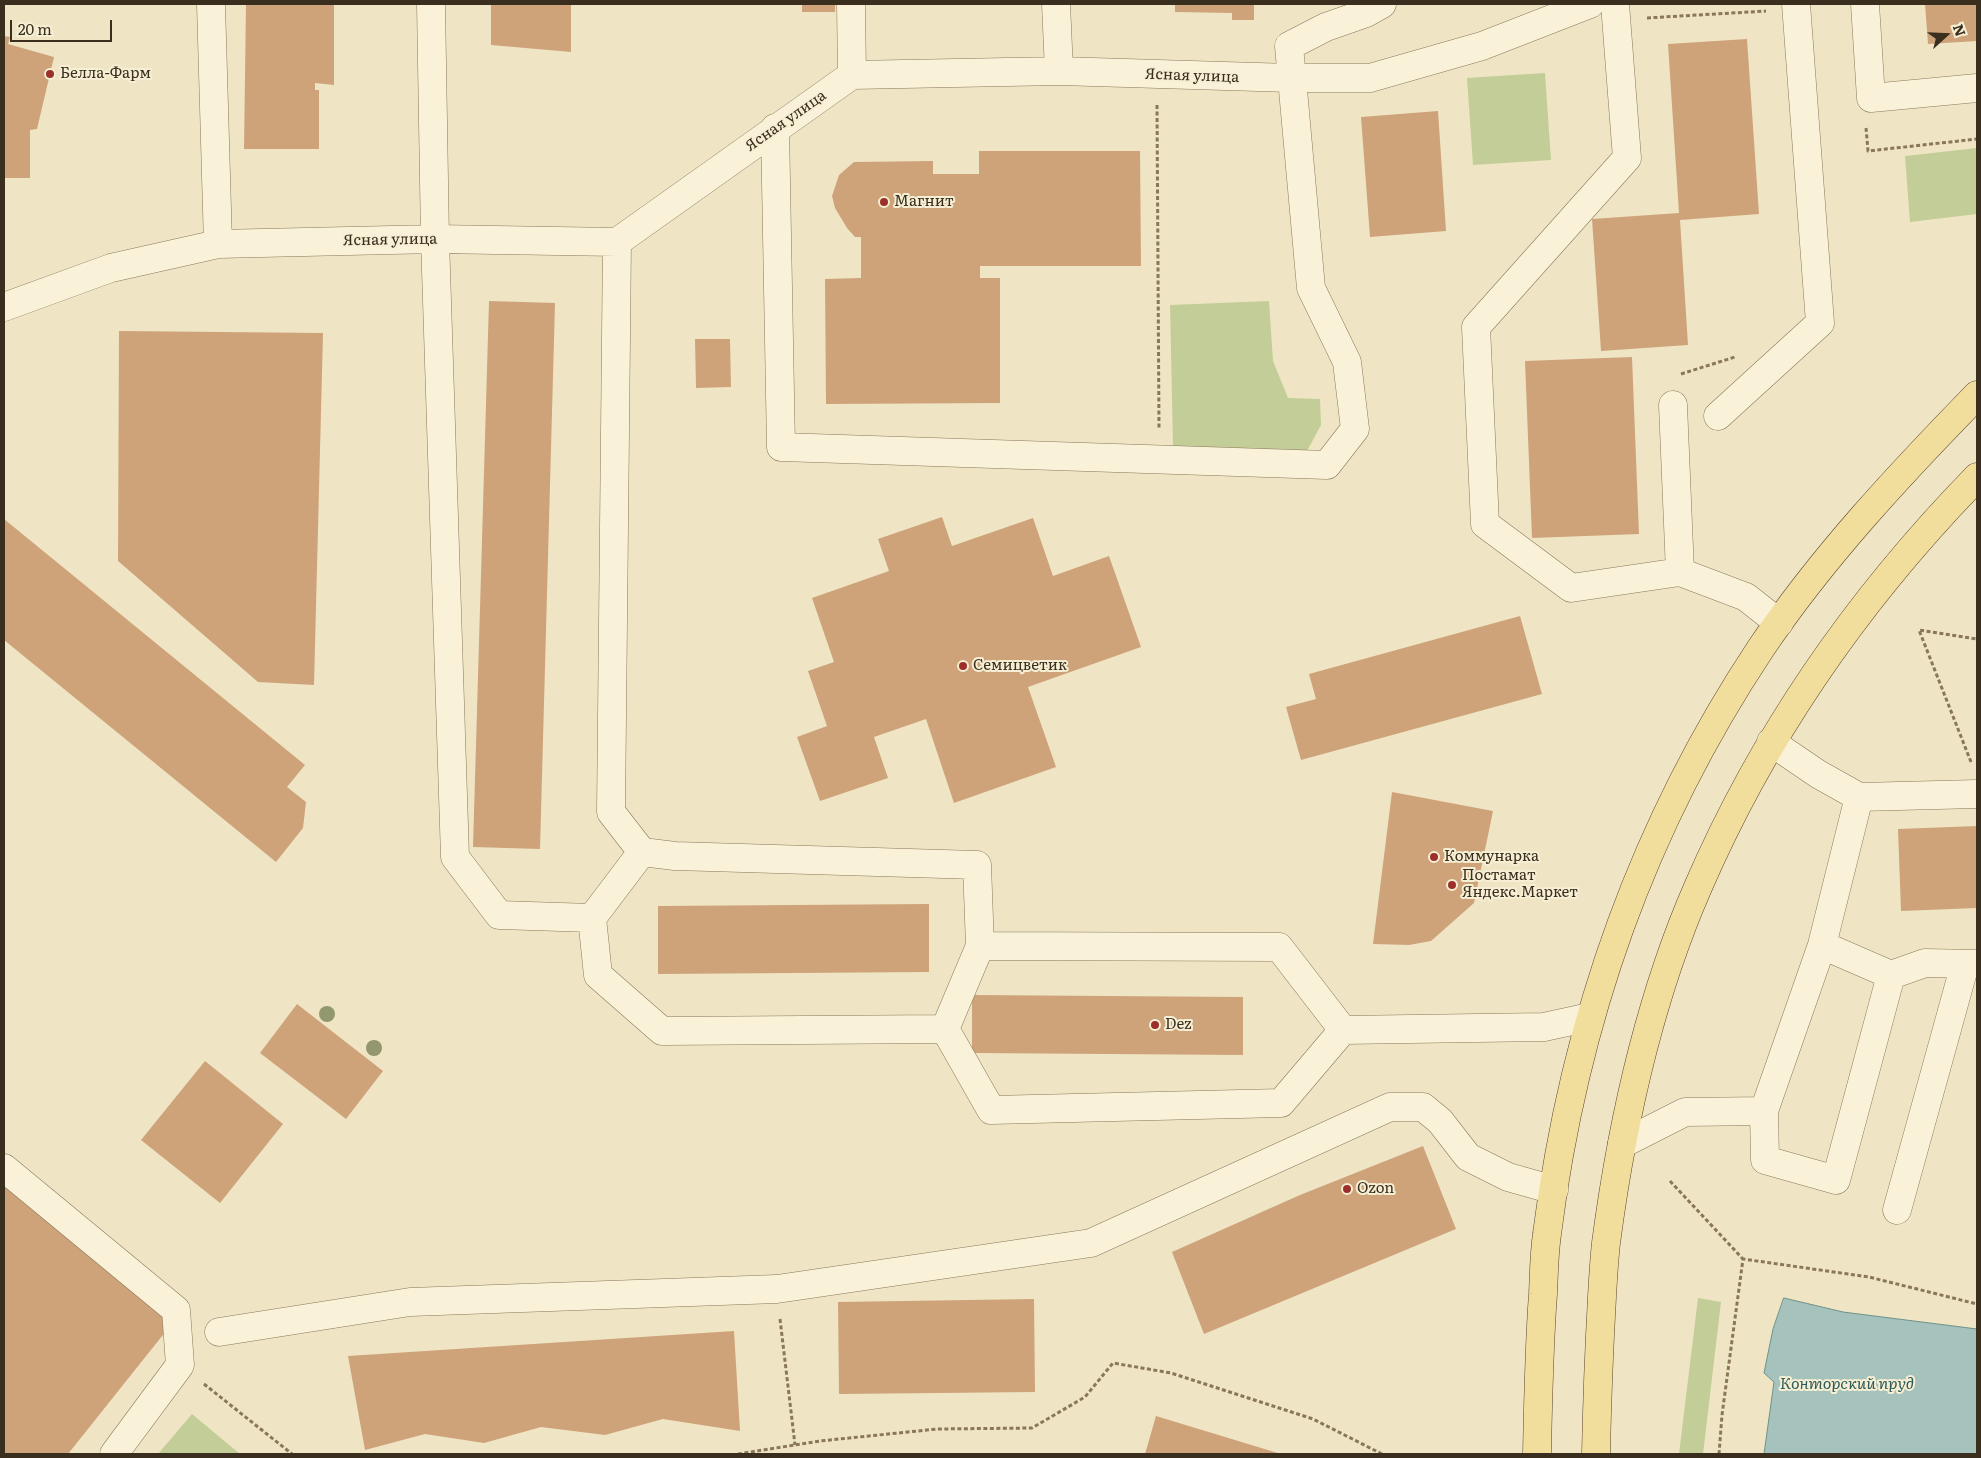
<!DOCTYPE html>
<html>
<head>
<meta charset="utf-8">
<style>
	body { margin:0 }
	#map { position:relative; width:1981px; height:1458px; overflow:hidden; background:#efe5c4; font-family:Literata,serif }
	canvas { display:block }
	.frame { position:absolute; inset:0; border:5px solid #3a2e1e; pointer-events:none }
	.north { position:absolute; left:1921px; top:10px; width:50px; height:50px; -webkit-text-stroke:4px #f6efd4; paint-order:stroke; rotate:70deg; font-size:14px; font-weight:700; line-height:20px; text-align:center; color:#3a2e1e }
	.north::after { content:''; display:block; margin:auto; width:18px; height:22px; background:#3a2e1e; clip-path:polygon(50% 0,100% 100%,50% 72%,0 100%) }
	.scale { position:absolute; left:10px; top:20px; width:102px; height:22px; box-sizing:border-box; border:2px solid #3a2e1e; border-top:0; padding-left:6px; font-size:15px; line-height:18px; white-space:nowrap; color:#3a2e1e; -webkit-text-stroke:4px #f6efd4; paint-order:stroke }
</style>
</head>
<body>
<div id="map">
<canvas width="1981" height="1458"></canvas>
<div class="frame"></div>
<div class="north">N</div>
<div class="scale">20 m</div>
</div>
<script>
const g = document.querySelector('canvas').getContext('2d');
g.lineJoin = 'round';
function paint(path, color) {
  g.fillStyle = color;
  g.fill(path, 'evenodd');
}
function trace(path, color, width, dash) {
  g.strokeStyle = color;
  g.lineWidth = width;
  g.lineCap = dash ? 'butt' : 'round';
  g.setLineDash(dash || []);
  g.stroke(path);
}
function label(font, color, halo, rows, align = 'center') {
  g.font = font + ' Literata,serif';
  g.lineWidth = 4;
  g.setLineDash([]);
  g.textBaseline = 'middle';
  g.strokeStyle = halo;
  g.fillStyle = color;
  for (const [text, x, y, turn = 0] of rows) {
    g.save();
    g.translate(x, y);
    g.rotate((+turn || 0) * Math.PI / 180);
    g.textAlign = isNaN(turn) ? turn : align;
    if (halo) g.strokeText(text, 0, 0);
    g.fillText(text, 0, 0);
    g.restore();
  }
}
const green = new Path2D(`
	M1545 73 1551 160 1473 165 1467 78Z
	M1977 148V214L1910 222 1905 156Z
	M1269 301 1273 361 1288 398 1320 399 1321 425 1307 451 1173 446 1170 305Z
	M1698 1298 1721 1302 1703 1454H1679Z
	M192 1414 240 1454H158Z`);
const water = new Path2D(`
	M1784 1298 1843 1312 1977 1329V1454H1764L1774 1382 1764 1373 1773 1329Z`);
const building = new Path2D(`
	M246 4H334V85L315 83V90H319V149H244Z
	M491 4H571V52L491 45Z
	M802 4H835V12H802Z
	M1175 4H1254V20H1232V13L1175 12Z
	M1925 4H1977V41L1928 44Z
	M4 36 10 37 8 44 54 57 37 129 30 130V178H4Z
	M1747 39 1759 214 1680 220 1688 345 1601 351 1592 219 1679 213 1668 44Z
	M1438 111 1446 231 1370 237 1361 117Z
	M979 151H1140L1141 266H980V278H1000V403L826 404 825 279 861 278V237H855L847 228 835 208 832 196 839 175 854 162 933 161V174H979Z
	M489 301 555 303 540 849 473 847Z
	M119 331 323 333 314 685 258 682 118 561Z
	M695 339H730L731 387 696 388Z
	M1632 357 1639 534 1532 538 1525 361Z
	M942 517 952 546 1033 518 1053 576 1109 556 1141 647 1028 687 1056 767 954 803 926 719 874 737 888 778 820 801 797 737 827 726 808 671 834 662 812 598 889 571 878 539Z
	M4 519 305 765 287 787 306 802 303 828 276 862 4 640Z
	M1520 616 1542 694 1301 760 1286 707 1316 699 1309 674Z
	M1392 792 1493 811 1474 903 1431 941 1409 945 1373 944Z
	M1977 826V908L1901 911 1898 829Z
	M929 904V972L658 974V906Z
	M972 995 1243 997V1055L972 1053Z
	M297 1004 383 1071 346 1119 260 1053Z
	M205 1061 283 1124 220 1203 141 1140Z
	M1423 1146 1456 1229 1204 1334 1172 1252 1300 1195Z
	M4 1185 174 1321 68 1454H4Z
	M1034 1299 1035 1392 839 1394 838 1302Z
	M734 1331 740 1431 663 1419 605 1435 541 1427 484 1443 425 1434 365 1450 348 1356Z
	M1156 1416 1281 1454H1145Z`);
const path = new Path2D(`
	M1647 18 1766 11
	M1157 105 1159 429
	M1866 128 1868 151 1977 139
	M1681 374 1735 357
	M1971 762 1919 630 1977 639
	M1670 1181 1743 1259
	M780 1319 795 1445
	M204 1384 292 1454
	M738 1454 820 1441 937 1429 1032 1428 1085 1397 1113 1363 1171 1373 1313 1419 1382 1454
	M1719 1454 1722 1415 1743 1259 1869 1277 1977 1304`);
const minor = new Path2D(`
	M211 4 218 244
	M431 4 435 239 455 857 499 915 592 918 642 852 611 812 617 242
	M851 4 852 75
	M1056 4 1059 71
	M1615 4 1627 158 1476 327 1485 524 1571 588 1680 572 1746 597 1779 623
	M1865 4 1871 98 1977 88
	M775 128 781 447 1327 465 1355 429 1347 362 1311 288 1289 46 1326 27 1366 13 1382 4
	M4 307 111 268 218 244 435 239 617 242 852 75 1059 71 1291 78H1370L1482 46 1590 4
	M1673 405 1680 572
	M1718 416 1820 323 1796 4
	M1859 797 1977 794
	M642 852 675 856 977 865 980 946 1279 947 1343 1030 1544 1027 1590 1017
	M592 918 598 975 662 1031 945 1029 980 946
	M1822 945 1891 975 1925 963 1977 964
	M945 1029 991 1110 1281 1103 1343 1030
	M1764 1111 1765 1160 1836 1180 1891 975
	M1622 1144 1685 1112 1764 1111 1822 945 1859 797 1818 774 1771 742
	M4 1168 176 1310 180 1365 114 1454
	M1897 1210 1965 964
	M219 1332 410 1302 777 1289 1091 1243 1390 1107H1423L1440 1121 1468 1157 1508 1177 1554 1190`);
const major = new Path2D(`
	M1537 1454C1538 1401 1539 1347 1543 1294 1544 1274 1544 1254 1547 1234 1574 1021 1642 827 1761 648 1823 556 1900 474 1977 395
	M1596 1454C1597 1402 1599 1350 1602 1297 1603 1279 1604 1261 1606 1243 1622 1122 1649 999 1698 887 1764 734 1861 596 1977 477`);
const trees = [
	[327,1014],
	[374,1048]
];
const markers = [
	[50,74,5,"#9a3029"],
	[884,202,5,"#9a3029"],
	[963,666,5,"#9a3029"],
	[1434,857,5,"#9a3029"],
	[1452,885,5,"#9a3029"],
	[1155,1025,5,"#9a3029"],
	[1347,1189,5,"#9a3029"]
];
const poiNames = [
	["Белла-Фарм",60,74],
	["Магнит",894,202],
	["Семицветик",973,666],
	["Коммунарка",1444,857],
	["Постамат",1462,876],
	["Яндекс.Маркет",1462,893],
	["Dez",1165,1025],
	["Ozon",1357,1189]
];
const streetNames = [
	["Ясная улица",1192,76,2],
	["Ясная улица",786,121,-35],
	["Ясная улица",390,240,-1]
];
const waterNames = [
	["Конторский пруд",1847,1384]
];
paint(green, '#c3cd98');
paint(water, '#a6c2bc');
trace(water, '#6d918a', 1);
paint(building, '#cea37a');
trace(minor, '#8a775a', 29);
trace(major, '#58452e', 29);
trace(path, '#8a775a', 3, [4, 2.5]);
trace(minor, '#f9f2d8', 28);
trace(major, '#f2de9c', 28);
g.fillStyle = '#93976d';
for (const [x, y] of trees) {
  g.beginPath();
  g.arc(x, y, 8, 0, 2 * Math.PI);
  g.fill();
}
for (const [x, y, r, color] of markers) {
  const dot = new Path2D();
  dot.arc(x, y, r, 0, 2 * Math.PI);
  g.fillStyle = color;
  g.fill(dot);
  trace(dot, '#f6efd4', 2);
}
label('15px', '#3a2e1e', '#f6efd4', poiNames, 'left');
label('15px', '#3a2e1e', '#f6efd4', streetNames);
label('italic 16px', '#2d5a5a', '#f6efd4', waterNames);
</script>
</body>
</html>
